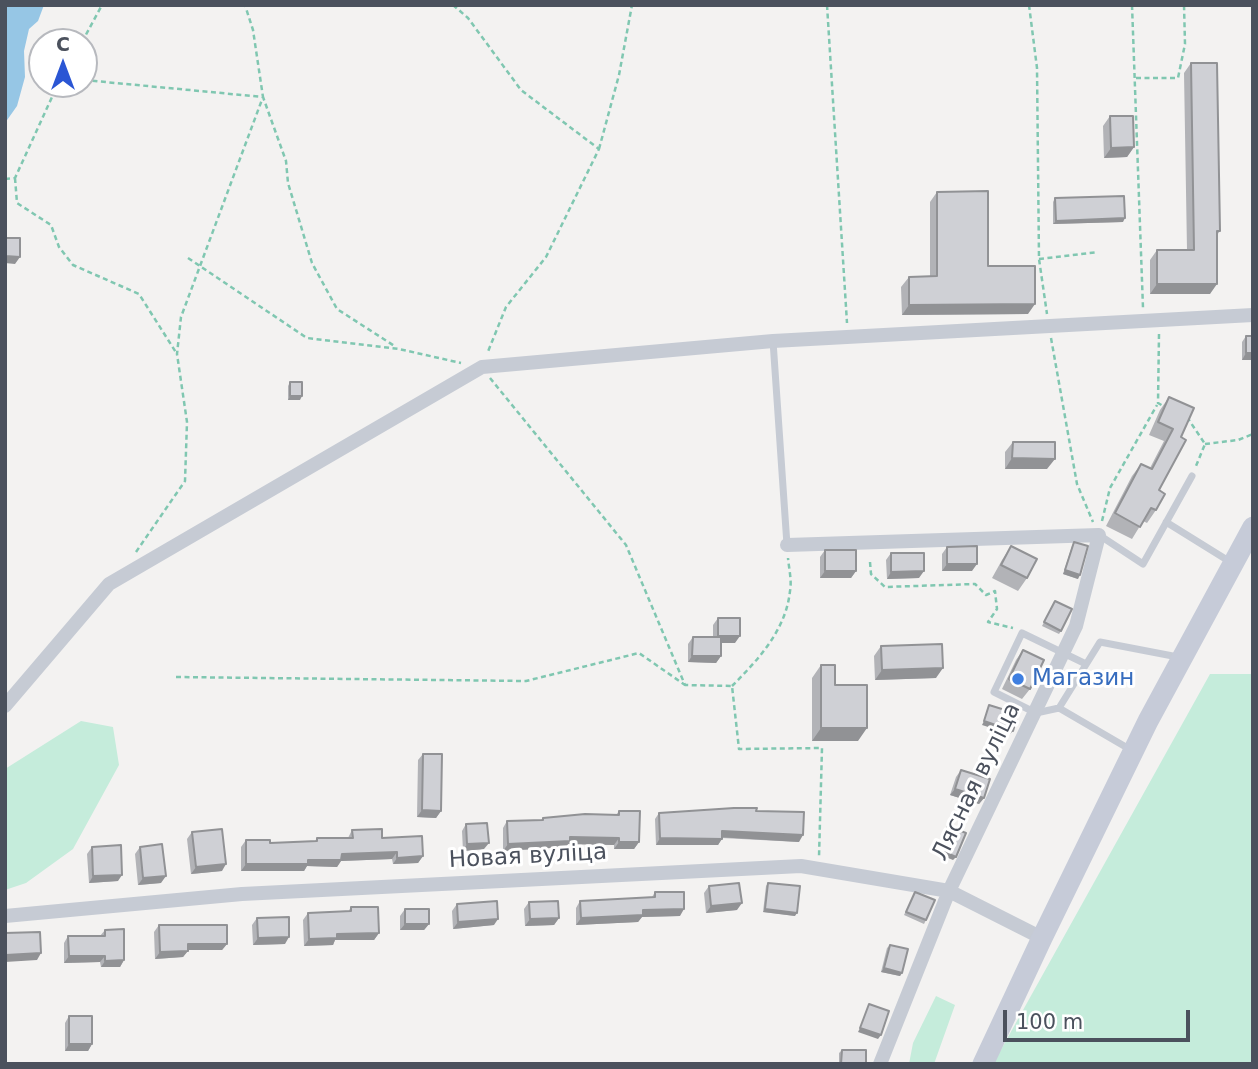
<!DOCTYPE html>
<html>
<head>
<meta charset="utf-8">
<style>
	body { margin:0 }
	#map { position:relative; width:1258px; height:1069px; overflow:hidden; background:#f3f2f1; font-family:"DejaVu Sans",sans-serif }
	canvas { display:block }
	.frame { position:absolute; inset:0; border:7px solid #4b515d; pointer-events:none }
	.north { position:absolute; left:28px; top:28px; width:70px; height:70px; box-sizing:border-box; background:#fff; border:2px solid #b7b9be; border-radius:50%; rotate:0deg; font-size:19px; font-weight:700; line-height:28px; text-align:center; color:#4b515d }
	.north::after { content:''; display:block; margin:auto; width:24px; height:32px; background:#2b56d4; clip-path:polygon(50% 0,100% 100%,50% 72%,0 100%) }
	.scale { position:absolute; left:1003px; top:1010px; width:187px; height:32px; box-sizing:border-box; border:4px solid #4b515d; border-top:0; padding-left:9px; font-size:21px; line-height:24px; white-space:nowrap; color:#4b515d; -webkit-text-stroke:5px #fff; paint-order:stroke }
</style>
</head>
<body>
<div id="map">
<canvas width="1258" height="1069"></canvas>
<div class="frame"></div>
<div class="north">С</div>
<div class="scale">100 m</div>
</div>
<script>
const g = document.querySelector('canvas').getContext('2d');
g.lineJoin = 'round';
function paint(path, color) {
  g.fillStyle = color;
  g.fill(path, 'evenodd');
}
function trace(path, color, width, dash) {
  g.strokeStyle = color;
  g.lineWidth = width;
  g.lineCap = dash ? 'butt' : 'round';
  g.setLineDash(dash || []);
  g.stroke(path);
}
function label(font, color, halo, rows, align = 'center') {
  g.font = font + ' "DejaVu Sans",sans-serif';
  g.lineWidth = 6;
  g.setLineDash([]);
  g.textBaseline = 'middle';
  g.strokeStyle = halo;
  g.fillStyle = color;
  for (const [text, x, y, turn = 0] of rows) {
    g.save();
    g.translate(x, y);
    g.rotate((+turn || 0) * Math.PI / 180);
    g.textAlign = isNaN(turn) ? turn : align;
    if (halo) g.strokeText(text, 0, 0);
    g.fillText(text, 0, 0);
    g.restore();
  }
}
const green = new Path2D(`
	M1210 674H1253V1064H993Z
	M81 721 113 727 119 765 73 849 26 883 5 890V769Z
	M936 996 955 1005 934 1064H909L913 1043Z`);
const water = new Path2D(`
	M5 5H44L38 21 29 29 24 51 25 77 17 106 5 123Z`);
const path = new Path2D(`
	M453 5 468 18 521 90 599 149 546 257 506 307 487 354
	M827 5 847 323
	M1029 5 1037 68 1039 259 1047 314
	M1132 5 1143 308
	M82 42 102 5
	M1136 78H1178L1185 44 1184 5
	M84 80 263 97 286 161 288 183 312 263 337 309 396 347
	M599 149 619 75 632 5
	M15 178 17 203 51 225 59 247 73 265 139 294 177 354
	M5 179 15 178 58 84
	M188 258 307 338 399 349 461 363
	M1039 259 1098 252
	M1159 334 1158 403 1165 407
	M1051 338 1077 484 1093 522
	M490 378 626 545 685 685 732 686 739 749 822 748 819 857
	M1187 417 1205 444 1196 466
	M1205 444 1238 440 1253 434
	M1102 521 1110 488 1157 405
	M136 552 185 481 187 422 177 354 181 317 263 97 253 30 245 5
	M870 562 871 574 885 587 975 584 986 595 995 591 997 609 988 622 1013 628
	M176 677 526 681 639 653 685 685
	M732 686C758 660 786 630 790 591 792 581 789 569 788 558`);
const lane = new Path2D(`
	M773 341 787 545
	M1166 522 1232 563
	M1099 535 1143 564 1192 476
	M1059 708 1036 713 994 692 1022 633 1086 664
	M1131 750 1059 708 1100 642 1178 657`);
const street = new Path2D(`
	M787 545 1099 535 1076 626 949 891 880 1064
	M5 706 109 584 482 367 773 341 1253 315
	M5 916 242 894 801 866 949 891 1042 938`);
const secondary = new Path2D(`
	M983 1064 1042 938 1148 721 1253 527`);
const wall = new Path2D(`
	M1191 63 1220 231 1217 235 1210 294H1150V260L1157 250H1187L1184 73Z
	M1110 116 1134 147 1127 157 1104 158 1103 126Z
	M937 192 988 266 1028 314 902 315 901 287 909 277H930V202Z
	M1055 198 1123 222 1053 224V202Z
	M1246 336 1253 360H1242V342Z
	M290 382 300 400H288V386Z
	M1169 397 1181 437 1159 490 1156 510 1147 523 1143 521 1132 539 1106 526 1132 476 1141 464 1150 468 1164 441 1149 435 1160 410Z
	M1013 442 1047 469H1005V452Z
	M1074 542 1078 579 1063 574 1072 546Z
	M1011 546 1027 578 1018 591 992 578 1002 560Z
	M947 547 972 571H942V554Z
	M825 550 856 571 851 578H820V557Z
	M891 553 919 578 887 579 886 560Z
	M1055 601 1061 631 1059 634 1042 626Z
	M718 618 735 643H721V656L716 663 688 662V644L693 637H713V625Z
	M881 646 936 678 875 680 874 656Z
	M1023 650 1030 689 1022 699 1002 689 1016 660Z
	M821 665 835 685 858 741H812V678Z
	M423 754 441 811 436 818 417 817 418 760Z
	M961 770 984 798 979 804 950 795 956 777Z
	M619 811 639 842 634 849H614V845L568 844 566 847 503 851V828L507 821 541 820 543 818 616 815Z
	M756 811 799 842 722 838 718 845H656L655 819 659 813Z
	M466 824 484 849 463 851 462 831Z
	M352 830 382 838 423 856 418 863 393 864 392 859 341 861 337 867 307 866 304 871H241V847L246 840 270 843 315 841 317 838H348Z
	M192 832 222 871 191 874 187 839Z
	M92 847 118 881 89 883 87 854Z
	M140 847 161 883 138 885 135 854Z
	M768 883 795 916 763 912 766 886Z
	M709 886 737 910 706 913 704 893Z
	M655 892 680 916 642 917 638 922 576 925V908L580 901 652 897Z
	M915 892 926 920 924 924 904 915Z
	M529 902 559 918 554 925 525 926 524 909Z
	M457 904 494 925 453 929 452 911Z
	M351 907 379 933 374 940H335L333 945 304 946 303 920 308 913 348 912Z
	M405 909 429 924 424 930H400V916Z
	M257 918 285 944 253 945 252 925Z
	M159 925 227 944 222 950H188L183 957 155 959 154 932Z
	M105 930 124 960 120 967H101L100 962 64 963V943L68 936H100Z
	M890 945 902 973 900 976 881 972 887 948Z
	M69 1016 92 1044 88 1051H65V1023Z
	M842 1050 866 1064H839V1053Z`);
const shadedWall = new Path2D(`
	M1134 147 1127 157 1104 158 1111 148Z
	M1125 218 1123 222 1053 224 1056 221Z
	M5 256 20 257 15 264 5 263Z
	M1157 284H1217L1210 294H1150Z
	M1035 304 1028 314 902 315 909 305Z
	M1246 353H1253V360H1242Z
	M290 396H302L300 400H288Z
	M1012 458 1055 459 1047 469H1005Z
	M947 564H977L972 571H942Z
	M1065 570 1080 575 1078 579 1063 574Z
	M825 571H856L851 578H820Z
	M924 571 919 578 887 579 891 572Z
	M718 636H740L735 643H713Z
	M692 656H721L716 663 688 662Z
	M943 668 936 678 875 680 882 670Z
	M984 721 1013 731 1010 734 982 725Z
	M821 728H867L858 741H812Z
	M955 789 984 798 979 804 950 795Z
	M422 810 441 811 436 818 417 817Z
	M722 831 803 835 799 842 717 837Z
	M570 837 619 838 614 845 568 844 566 847 503 851 508 844Z
	M660 838 722 839 718 845H656Z
	M619 842H639L634 849H614Z
	M489 843 484 849 463 851 467 844Z
	M938 849 956 857 953 860 936 853Z
	M397 852 392 859 341 861 337 867 307 866 304 871H241L246 864 308 860 342 854Z
	M423 856 418 863 393 864 397 858Z
	M226 864 222 871 191 874 196 867Z
	M122 875 118 881 89 883 93 876Z
	M166 876 161 883 138 885 143 878Z
	M742 903 737 910 706 913 711 906Z
	M684 909 680 916 642 917 638 922 576 925 581 918 643 910Z
	M765 909 797 913 795 916 763 912Z
	M559 918 554 925 525 926 530 919Z
	M498 919 494 925 453 929 458 922Z
	M405 924H429L424 930H400Z
	M379 933 374 940H335L333 945 304 946 309 939 337 934Z
	M289 937 285 944 253 945 258 938Z
	M188 944H227L222 950H183Z
	M188 951 183 957 155 959 160 952Z
	M41 953 37 960 5 962 6 955Z
	M69 956H105L100 962 64 963Z
	M124 960 120 967H101L105 961Z
	M884 968 902 973 900 976 881 972Z
	M860 1028 881 1035 878 1039 858 1032Z
	M69 1044H92L88 1051H65Z`);
const building = new Path2D(`
	M1191 63H1217L1220 231H1217V284H1157V250H1194Z
	M1110 116H1133L1134 147 1111 148Z
	M988 191V266H1035V304L909 305V277L937 276V192Z
	M1124 196 1125 218 1056 221 1055 198Z
	M5 238H20V257L5 256Z
	M1246 336H1253V353H1246Z
	M290 382H302V396H290Z
	M1169 397 1194 408 1181 437 1186 440 1159 490 1165 494 1156 510 1151 508 1140 527 1115 513 1141 464 1152 469 1173 429 1158 422Z
	M1013 442H1055V459L1012 458Z
	M1074 542 1088 546 1080 575 1065 570Z
	M977 546V564H947V547Z
	M1011 546 1037 559 1027 578 1001 565Z
	M825 550H856V571H825Z
	M891 553H924V571L891 572Z
	M1055 601 1072 609 1061 631 1044 622Z
	M718 618H740V636H718Z
	M693 637H721V656H692Z
	M942 644 943 668 882 670 881 646Z
	M1023 650 1044 660 1030 689 1009 679Z
	M821 665H835V685H867V728H821Z
	M989 705 1018 714 1013 731 984 721Z
	M423 754H442L441 811 422 810Z
	M961 770 990 779 984 798 955 789Z
	M734 808H757L756 811 804 812 803 835 722 831V839L660 838 659 813Z
	M619 811H640L639 842H619V838L570 837V841L508 844 507 821 543 820V818L585 814 619 815Z
	M487 823 489 843 467 844 466 824Z
	M948 826 966 833 956 857 938 849Z
	M222 829 226 864 196 867 192 832Z
	M382 829V838L422 836 423 856 397 858V852L342 854 341 860H308V864H246V840H270V843L317 841V838H353L352 830Z
	M162 844 166 876 143 878 140 847Z
	M121 845 122 875 93 876 92 847Z
	M739 883 742 903 711 906 709 886Z
	M768 883 800 886 797 913 765 909Z
	M655 892H684V909L643 910V915L581 918 580 901 655 897Z
	M915 892 935 900 926 920 906 912Z
	M497 901 498 919 458 922 457 904Z
	M558 901 559 918 530 919 529 902Z
	M351 907H378L379 933 337 934V938L309 939 308 913 351 911Z
	M405 909H429V924H405Z
	M289 917V937L258 938 257 918Z
	M159 925H227V944H188V951L160 952Z
	M124 929V960L105 961V956H69L68 936H105V930Z
	M40 932 41 953 6 955 5 933Z
	M890 945 908 949 902 973 884 968Z
	M869 1004 889 1011 881 1035 860 1028Z
	M69 1016H92V1044H69Z
	M842 1050H866V1064H841Z`);
const markers = [
	[1018,679,7,"#3f7fe0"]
];
const shopNames = [
	["Магазин",1032,679]
];
const streetNames = [
	["Лясная вуліца",977,782,-64],
	["Новая вуліца",528,857,-3]
];
paint(green, '#c5ecdb');
paint(water, '#96c6e5');
trace(path, '#80c7b1', 2.5, [5, 3.5]);
trace(lane, '#c6cbd4', 7);
trace(street, '#c6cbd4', 14);
trace(secondary, '#c6cbd8', 21);
paint(wall, '#b2b3b7');
paint(shadedWall, '#919295');
paint(building, '#cfd0d5');
trace(building, '#919295', 2);
for (const [x, y, r, color] of markers) {
  const dot = new Path2D();
  dot.arc(x, y, r, 0, 2 * Math.PI);
  g.fillStyle = color;
  g.fill(dot);
  trace(dot, '#fff', 2.5);
}
label('23px', '#366cbe', '#fff', shopNames, 'left');
label('23px', '#4b515d', '#fff', streetNames);
</script>
</body>
</html>
